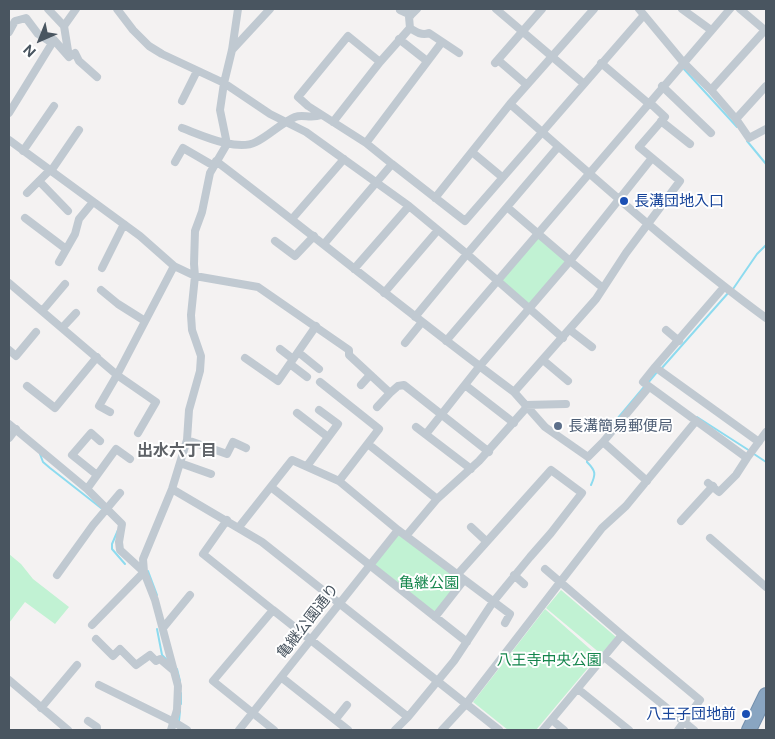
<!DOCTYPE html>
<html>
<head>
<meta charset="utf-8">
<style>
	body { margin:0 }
	#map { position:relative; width:775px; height:739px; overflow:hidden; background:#f4f2f2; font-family:"Public Sans",sans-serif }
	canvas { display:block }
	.frame { position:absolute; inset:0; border:10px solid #495560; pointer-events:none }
	.north { position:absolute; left:15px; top:15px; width:50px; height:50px; -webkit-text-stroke:4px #fff; paint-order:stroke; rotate:224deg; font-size:14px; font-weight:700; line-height:20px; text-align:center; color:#495560 }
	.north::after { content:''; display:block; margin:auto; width:18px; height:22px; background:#495560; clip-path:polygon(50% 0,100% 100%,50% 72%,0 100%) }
</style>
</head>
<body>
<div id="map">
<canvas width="775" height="739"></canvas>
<div class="frame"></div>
<div class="north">N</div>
</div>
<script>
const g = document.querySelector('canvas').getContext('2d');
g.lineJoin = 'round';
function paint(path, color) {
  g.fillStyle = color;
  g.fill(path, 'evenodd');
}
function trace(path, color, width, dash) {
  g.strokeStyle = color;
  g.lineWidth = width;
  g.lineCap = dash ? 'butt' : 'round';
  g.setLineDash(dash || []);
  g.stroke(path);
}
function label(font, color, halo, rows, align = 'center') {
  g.font = font + ' "Public Sans","Noto Sans JP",sans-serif';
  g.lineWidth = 4;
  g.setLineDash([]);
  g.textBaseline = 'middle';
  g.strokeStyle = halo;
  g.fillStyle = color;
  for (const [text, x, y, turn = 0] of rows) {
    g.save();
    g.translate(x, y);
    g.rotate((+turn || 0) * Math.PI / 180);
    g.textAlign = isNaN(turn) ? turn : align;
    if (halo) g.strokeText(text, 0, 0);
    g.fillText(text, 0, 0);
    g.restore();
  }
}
const green = new Path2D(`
	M538 237 567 261 529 306 501 280Z
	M399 533 461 581 434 614 373 565Z
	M9 554 21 564 33 579 69 607 55 624 25 602 9 623Z
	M561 590 616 637 601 654 546 608Z
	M545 609 598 656 536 730H508L473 702Z`);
const stream = new Path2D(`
	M683 68 737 127
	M747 141 766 164
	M733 289 757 254 766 245
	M661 369 729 292
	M647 384 657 372
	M697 417 750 451
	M607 431 644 387
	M40 454 43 462 50 468 101 508
	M754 454 766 462
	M587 459V462C596 471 596 474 591 485
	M118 530 112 544V549L125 564
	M148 571 157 595
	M157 629 162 655 168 661
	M177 669 180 681
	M181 704V693
	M179 721 180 711`);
const street = new Path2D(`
	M48 9 64 26
	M117 9 133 30 149 46 162 54 224 83 270 114 306 132 409 206 467 254 507 207 570 261 479 367 426 434
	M417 9 409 17 410 28 380 62 348 36 298 97 308 106 366 143 442 42
	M496 9 583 83
	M639 9 683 62 711 90 736 119 749 138 766 129
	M682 9 711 30
	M740 9 766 31
	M400 10 411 15
	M410 28C416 32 422 36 429 33L459 53
	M9 32 15 21 26 18 38 34 52 43
	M399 39 427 61
	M232 50 270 9
	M69 57 75 53 79 61 97 77
	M498 60 527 85
	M495 63 542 9
	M601 63 648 103
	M662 86 711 133
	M711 90 766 29
	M182 101 197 71
	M510 104C594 177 676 252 766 318
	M9 113 54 40 69 57 64 26 76 9
	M736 119 766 86
	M661 121 690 144
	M333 122 380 62
	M182 128C201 135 237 152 256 142 270 135 281 123 295 117 303 114 311 119 321 115
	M9 140 140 236 174 266 195 276 258 287 349 350V355L390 393 398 386 404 385 489 452
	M23 151 54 106
	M472 152 502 177
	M216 161C316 237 413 317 514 392L596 299 626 253 680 181 639 147 665 117 649 102
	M175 162 183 148 214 166
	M392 164 465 221 644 15
	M51 171 79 130
	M39 181 68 211
	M27 193 50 170
	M435 198 510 104 594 9
	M507 207 558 147
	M25 218 66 249
	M292 219 344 159
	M275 241 295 256 314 236
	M324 244 392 164 366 143
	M59 262 75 234 79 219 93 202
	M102 268 124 224
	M354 269 409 206
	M9 283 117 375 174 266
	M724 287 655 367 759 442
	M603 288 570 261 652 158
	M101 290 118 304 145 321
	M384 293 438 230
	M43 310 65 284
	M415 317 467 254 563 338
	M62 328 76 313
	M570 330 592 347
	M666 330 679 341
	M446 341 730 9
	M405 343 422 322
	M280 349 293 359
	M9 350 16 356 36 332
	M298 352 319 369
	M245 358 278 381 316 326
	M543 360 568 381
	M290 364 307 377
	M655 367 643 382 747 458 766 432
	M320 382 379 429 339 481
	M361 385 370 375
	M465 385 514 423
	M27 386 55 408 97 357
	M514 392 545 427 588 457 603 442
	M525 405 566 404
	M377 407 390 393
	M110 412 99 406 117 375 156 402 138 433
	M297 413 328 437
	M9 424 87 489 122 524 119 542 120 550 144 572
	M416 427 471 469
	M9 438 16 429
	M187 440 227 454 233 442 246 448
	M368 444 437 499
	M180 463 211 474
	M307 466 338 424 319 410
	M97 475 72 455 91 433 100 441
	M647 481 603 442 649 387
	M708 483 719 492 736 475 747 458
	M271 487 467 642
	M87 489 116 449 130 459
	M172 489 262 542 499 730
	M227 520 203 554 273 610
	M681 521 713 486
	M239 527 292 460 339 481 398 530 510 614 505 623
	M471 527 486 541
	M406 536 437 499 479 461 527 407
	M710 538 766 587
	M57 575 93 525 120 493
	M514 575 524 584
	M435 617 464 580
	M92 625 144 572
	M163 628 190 595
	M622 635 700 700 678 730
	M96 639 113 656 120 649 136 665 150 655 156 661 160 659 173 670
	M604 657 694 730
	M281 677 348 730
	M9 680 68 730
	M99 685 174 722 187 730
	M578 689 629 730
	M41 708 77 665
	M335 720 347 705
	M552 720 564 730
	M88 721 97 727V730
	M171 730 177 710 178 686 155 600 144 572 143 559 172 489 187 440 189 410 200 371 201 356 192 330 191 315 195 276 194 264 195 231 202 212 210 173 227 144 220 110 224 83 232 50 238 9
	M239 730 398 530
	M274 730 213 681 273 610 408 717
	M395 730 408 717 454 661 493 602 530 557 551 533 582 493 551 470 457 575
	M442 730 466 704 602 528 626 506 696 421
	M543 730 622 635 545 569`);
const highway = new Path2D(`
	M749 730 766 695`);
const markers = [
	[624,201,5,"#1a4fb4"],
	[558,426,5,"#5c6f8a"],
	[746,714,5,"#1a4fb4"]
];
const transitNames = [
	["長溝団地入口",634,201],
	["八王子団地前",736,714,"right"]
];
const serviceNames = [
	["長溝簡易郵便局",568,426]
];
const parkNames = [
	["亀継公園",429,583],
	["八王寺中央公園",549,660]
];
const streetNames = [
	["亀継公園通り",308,621,-52]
];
const neighbourhoodNames = [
	["出水六丁目",177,451]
];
paint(green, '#c1f2d3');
trace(stream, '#8ddbef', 2);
trace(highway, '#7490ad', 16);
trace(street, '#c0c9d1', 8);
trace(highway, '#89a5c1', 14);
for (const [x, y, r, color] of markers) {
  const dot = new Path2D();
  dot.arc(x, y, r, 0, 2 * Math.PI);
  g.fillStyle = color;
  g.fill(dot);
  trace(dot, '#fff', 2);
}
label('15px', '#164399', '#fff', transitNames, 'left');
label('15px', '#4e5e75', '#fff', serviceNames, 'left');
label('15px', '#15864d', '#fff', parkNames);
label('15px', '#495560', '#fff', streetNames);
label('bold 16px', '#5e6267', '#fff', neighbourhoodNames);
</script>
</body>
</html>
